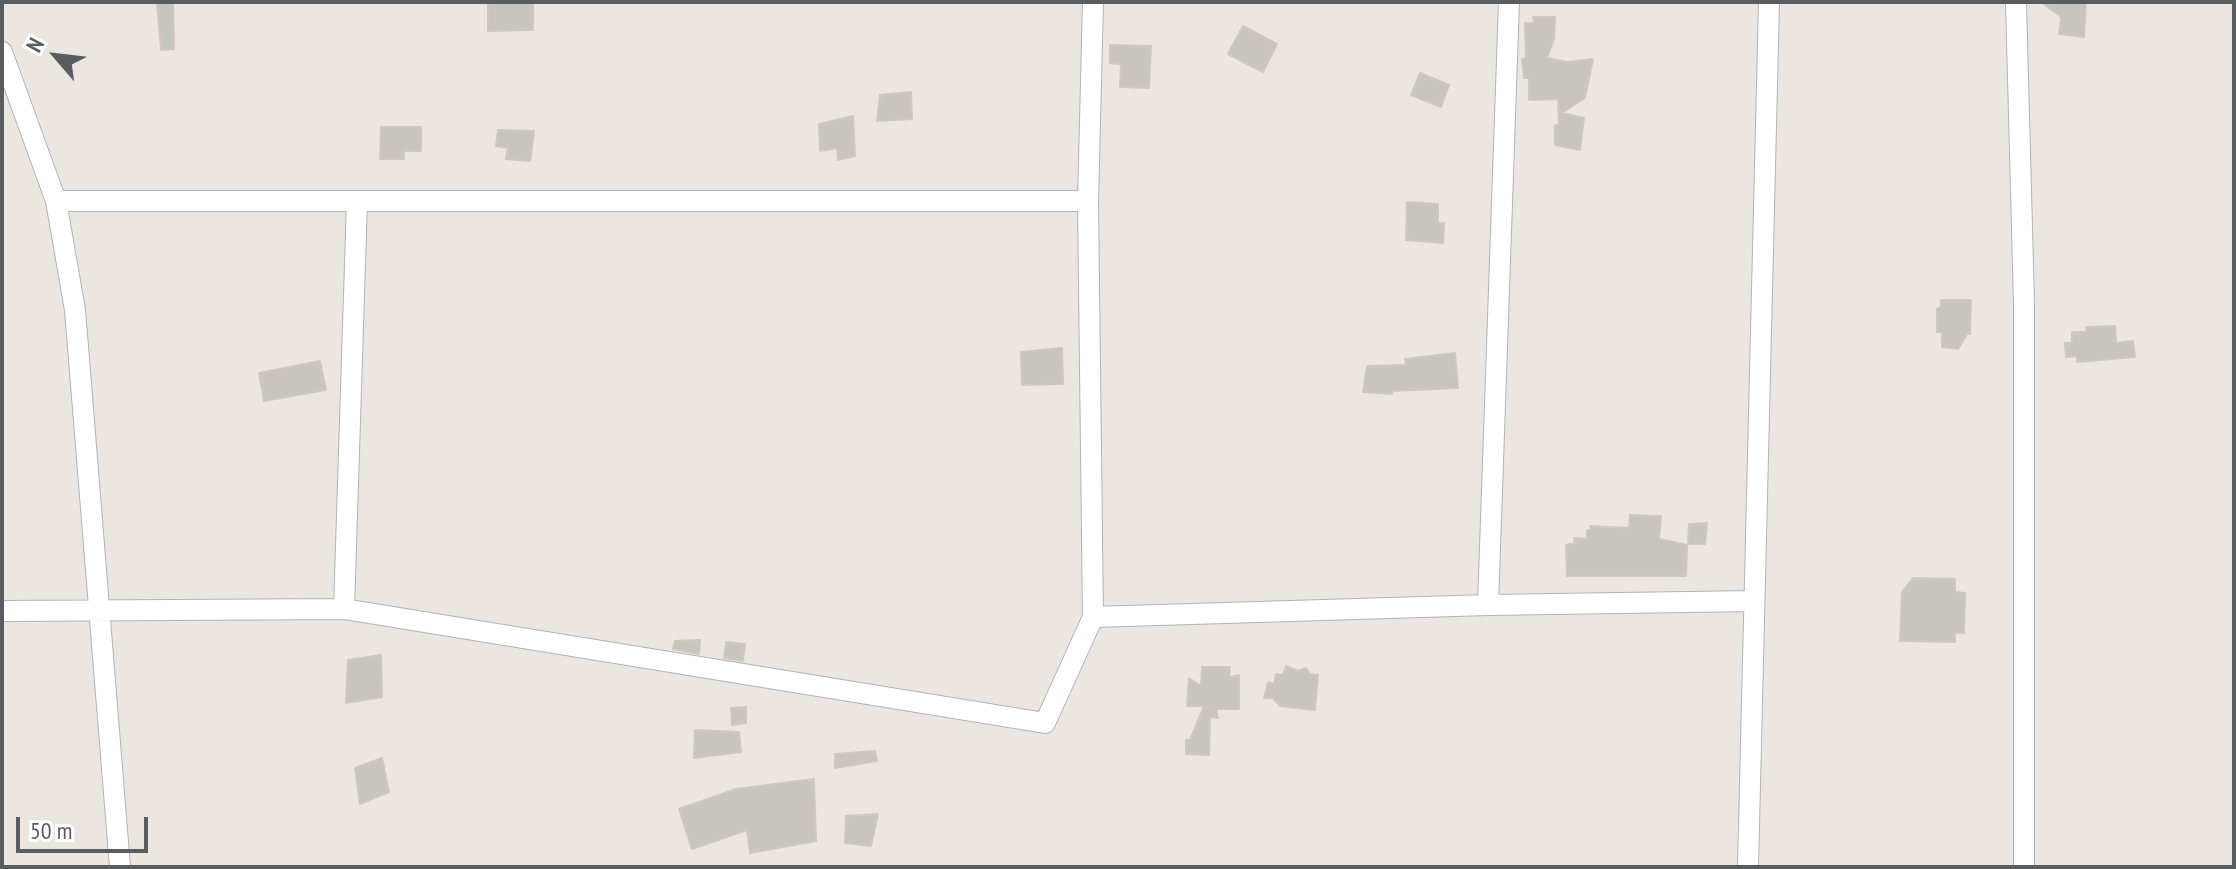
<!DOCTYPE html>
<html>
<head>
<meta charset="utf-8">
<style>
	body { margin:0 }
	#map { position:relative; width:2236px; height:869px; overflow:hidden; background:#ebe7e0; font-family:"PT Sans Narrow",sans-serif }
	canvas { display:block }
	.frame { position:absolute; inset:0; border:4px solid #595d60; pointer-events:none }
	.north { position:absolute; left:16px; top:16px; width:80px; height:80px; -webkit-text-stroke:6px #fff; paint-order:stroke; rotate:298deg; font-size:22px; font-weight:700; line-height:32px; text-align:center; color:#595d60 }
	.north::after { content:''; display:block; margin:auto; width:28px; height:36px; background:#595d60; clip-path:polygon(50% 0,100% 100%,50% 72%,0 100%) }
	.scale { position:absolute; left:16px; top:817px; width:132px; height:36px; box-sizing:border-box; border:4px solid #595d60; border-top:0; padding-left:10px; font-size:24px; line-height:28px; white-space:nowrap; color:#595d60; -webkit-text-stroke:6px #fff; paint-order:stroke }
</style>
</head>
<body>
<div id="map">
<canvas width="2236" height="869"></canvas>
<div class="frame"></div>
<div class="north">N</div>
<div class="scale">50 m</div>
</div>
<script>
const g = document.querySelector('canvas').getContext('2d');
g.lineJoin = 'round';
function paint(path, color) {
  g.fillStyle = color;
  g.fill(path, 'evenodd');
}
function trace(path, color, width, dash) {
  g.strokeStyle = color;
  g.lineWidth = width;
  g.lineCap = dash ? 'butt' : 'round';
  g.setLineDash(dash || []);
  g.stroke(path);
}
const building = new Path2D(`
	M157 2H173L174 49 161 50Z
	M488 2H533V30L488 31Z
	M2041 2H2086L2084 37 2059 34 2061 17Z
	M1533 17H1555L1554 39 1547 58 1567 62 1593 59 1585 98 1562 113 1584 118 1580 150 1555 145V126L1559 124 1558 99 1529 100V78H1524L1522 59 1526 58 1525 23H1534Z
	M1243 26 1277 44 1263 72 1228 54Z
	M1110 45 1151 46 1149 88 1120 87 1121 64 1110 63Z
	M1420 73 1449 85 1441 107 1411 95Z
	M911 92 912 119 877 121 880 95Z
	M853 116 855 156 838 160 837 148 820 151 819 124Z
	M381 127H421V151H404V159H380Z
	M498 130 534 131 530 161 506 159 508 148 496 146Z
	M1407 202 1438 204V223H1444L1443 243 1406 240Z
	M1941 300H1971L1970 334H1967L1958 349 1942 347V332H1937V309L1941 307Z
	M2115 326 2116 343 2133 341 2135 357 2077 362V356L2066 357 2065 343H2072V332H2086V327Z
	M1062 348 1063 384 1022 385 1021 352Z
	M1455 353 1458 388 1392 391V394L1363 392 1367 366 1406 365 1405 359Z
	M320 361 326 390 264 401 259 373Z
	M1630 515 1661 516 1659 539 1687 545 1686 576H1567L1566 545 1575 543 1574 538 1587 539V530H1591L1590 526 1629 528Z
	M1707 523 1705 544H1688L1689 524Z
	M1913 578 1955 579V592L1965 593 1964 633H1955V642L1900 641 1902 592Z
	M700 640 699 654 673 649 675 641Z
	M726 642 745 644 743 661 724 658Z
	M381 655 382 697 346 703 348 660Z
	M1286 666 1298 671 1306 668 1310 674 1318 675 1315 710 1280 706 1273 698H1264L1268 682 1274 684 1276 674 1283 675Z
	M1202 667H1230L1229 677 1239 675V709H1216L1218 718 1210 717 1209 755 1186 754V740H1190L1204 706H1187L1189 678 1201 686Z
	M746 707V723L732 725 731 708Z
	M695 730 739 732 741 752 694 758Z
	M875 751 877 761 835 768V754Z
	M382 758 389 792 360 804 355 768Z
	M814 779 816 841 750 853 747 830 692 849 679 809 736 789Z
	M878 814 871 846 845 843 846 816Z`);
const minor = new Path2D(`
	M2016 2 2024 304V867
	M2 52 56 201 75 310 120 867
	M56 201H1088
	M1488 605 1509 2
	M344 609 357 201
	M2 611 344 609 1045 723 1093 617 1088 201 1093 2
	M1093 617 1488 605 1754 601
	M1748 867 1769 2`);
paint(building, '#c8c4be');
trace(building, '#cfc8bf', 2);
trace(minor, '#b1b3b7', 22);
trace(minor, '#fff', 20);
</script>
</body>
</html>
